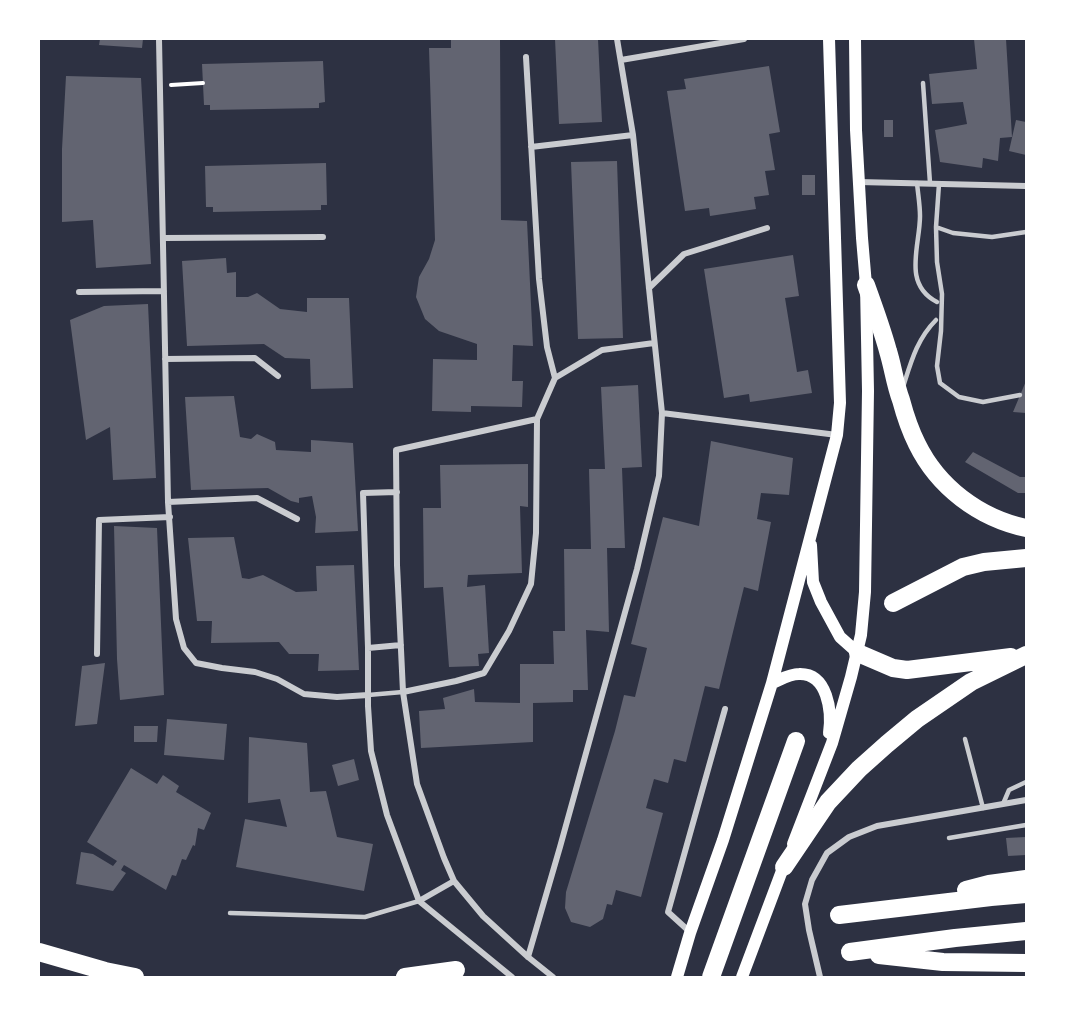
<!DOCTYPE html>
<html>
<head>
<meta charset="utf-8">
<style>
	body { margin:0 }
	#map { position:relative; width:1065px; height:1016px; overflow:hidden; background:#2d3142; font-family:Quicksand,sans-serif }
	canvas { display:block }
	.frame { position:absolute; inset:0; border:40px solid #fff; pointer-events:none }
</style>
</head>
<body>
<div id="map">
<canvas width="1065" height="1016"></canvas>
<div class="frame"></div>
</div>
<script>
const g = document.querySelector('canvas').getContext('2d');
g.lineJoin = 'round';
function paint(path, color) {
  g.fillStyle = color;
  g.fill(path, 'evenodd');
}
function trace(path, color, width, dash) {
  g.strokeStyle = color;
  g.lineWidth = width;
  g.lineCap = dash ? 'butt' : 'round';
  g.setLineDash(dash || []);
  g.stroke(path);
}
const building = new Path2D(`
	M100 39H143L142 48 99 45Z
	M451 39H500L501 220 527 221 533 346 513 345 512 381H523L522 407 471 406V412L432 411 433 359 477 360V344L439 331 425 319 416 297 419 277 429 259 435 240 429 48H451Z
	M555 39H598L602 122 559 124Z
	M974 39H1006L1012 137 1000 138 998 161 983 158 982 168 940 162 935 130 967 124 963 102 932 104 929 74 977 69Z
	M323 61 325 102 319 103V108L210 110V105H204L202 64Z
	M769 66 780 132 769 134 775 170 765 171 769 195 754 197 756 209 710 216 709 208 685 211 667 91 686 89 684 79Z
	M66 76 141 78 151 264 96 268 93 220 62 222V149Z
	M884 120H893V137H884Z
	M1016 120 1026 122V155L1009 151Z
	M617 161 623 338 578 339 571 162Z
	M326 163 327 205H321V210L213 212V207H206L205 166Z
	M802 175H815V195H802Z
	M793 255 799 296 785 298 797 372 808 370 812 393 750 402 749 394 724 398 704 269Z
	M226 258 227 273 236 272V297H248L257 293 280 309 307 312V298H349L353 388 311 389 310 359 285 358 264 344 187 346 182 261Z
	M148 304 156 478 113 480 110 427 86 440 70 320 104 306Z
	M1026 381V413L1013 412Z
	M638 385 642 467 622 468 625 548H607L609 632 586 630 588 690H573V702L533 703V742L421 748 419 711 445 709 443 698 474 689 475 702 520 703V664H554L553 631H565L564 549H591L589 469H605L601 387Z
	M234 396 240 437 251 439 257 434 275 442 276 450 311 452V440L353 443 358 531 315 533 316 517 312 496 299 498V503L291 501 268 488 191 490 185 397Z
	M711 441 793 458 789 495 761 493 757 519 771 522 758 591 744 587 719 689 705 686 686 762 674 759 668 783 654 779 646 808 663 813 641 897 616 890 612 905 607 904 603 919 590 927 571 922 565 908 566 892 615 731 624 695 635 697 647 648 631 644 663 517 699 526Z
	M973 452 1020 477H1026V493H1018L965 462Z
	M528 464V507L520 506 522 573 468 575 467 587 485 585 489 653 478 654 479 666 449 667 443 587 424 588 423 508H441L440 465Z
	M114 526 157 528 164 695 120 700 117 659Z
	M234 537 242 578 249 579 263 575 296 592 317 591 316 566 354 565 359 670 318 671 319 654H289L279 642 211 643 212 621H197L188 538Z
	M105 663 97 724 75 726 82 666Z
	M167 719 227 724 224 760 164 755Z
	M134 726H158L157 742H134Z
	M249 737 307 743 310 792 326 791 337 837 373 844 364 891 236 867 245 819 287 827 280 799 248 803Z
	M354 759 359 780 338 786 332 765Z
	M131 768 157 784 163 775 179 786 176 792 211 813 204 830 198 828 195 846 193 845 186 860 182 859 176 876 172 875 166 890 124 865 121 870 126 873 113 891 76 884 81 852 93 854 113 866 117 861 87 842Z
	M1026 837V855L1008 856 1006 838Z`);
const path = new Path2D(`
	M171 85 203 83`);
const service = new Path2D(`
	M923 83 930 183
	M917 183C918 194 920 205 920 216 920 246 902 284 937 302
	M939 184 936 227 937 262 942 294 941 331 937 366 940 383 959 397 983 402 1020 395
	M936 227 953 233 992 237 1026 232
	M903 387C911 362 917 339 936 320
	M368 695 403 692
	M965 739 983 808
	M1003 804 1009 790 1026 782
	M949 838 1026 825
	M230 913 365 917 419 901`);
const minor = new Path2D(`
	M159 39 168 502 176 619 184 648 196 663 222 668 255 672 277 679 304 694 337 697 368 695
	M621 60 744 39
	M531 147 633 135
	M859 182 1026 186
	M164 238 323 237
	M649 288 684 254 767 228
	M79 292 164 291
	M165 359 255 358 278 376
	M555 378 602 350 654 343
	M662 413 837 435
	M537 419 396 450 397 565 403 692 417 784 444 858 454 881 483 916 528 957 553 977
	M397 492 363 493 368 648V706L371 751 387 815 419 901 512 977
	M168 502 257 498 297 519
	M368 648 401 645
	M97 654 99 520 170 517
	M403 692 456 681 484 673 509 631 531 584 536 533 537 419 555 378 547 347 539 279 526 57
	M419 901 454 881
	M690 932 668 912 725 709
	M528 957 560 847 637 569 659 476 662 413 633 135 617 39
	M820 977 809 930 805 904 812 880 827 853 849 837 877 826 1026 800`);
const secondary = new Path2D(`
	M811 545 813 582 821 602 840 637 858 653
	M772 683C780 680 789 674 799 674 828 673 832 712 829 733
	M793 844 832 743 851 677 861 635 865 592 868 391 866 285 862 238 856 130 855 39
	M677 977 690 933 723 840 772 683 837 435 840 403 829 39
	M742 977 786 860`);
const motorway = new Path2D(`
	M866 285C874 307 882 329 888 351 893 367 895 384 901 400 905 415 910 430 917 444 938 487 979 518 1026 528
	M893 603 963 567 984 562 1026 558
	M858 653 893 668 907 670 1011 657
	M784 867 828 802 859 769 887 744 917 719 971 682 1026 655
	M966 890 989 884 1026 879
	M839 915 991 897 1026 894
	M39 952 105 971 135 977
	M850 952 955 938 1026 931
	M879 955 943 962 1026 963
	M405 977 456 970
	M711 977 796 741`);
paint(building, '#626471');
trace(path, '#fff', 4);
trace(service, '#caccd0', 4.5);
trace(minor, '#caccd0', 6);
trace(secondary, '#fff', 12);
trace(motorway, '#fff', 18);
</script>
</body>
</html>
